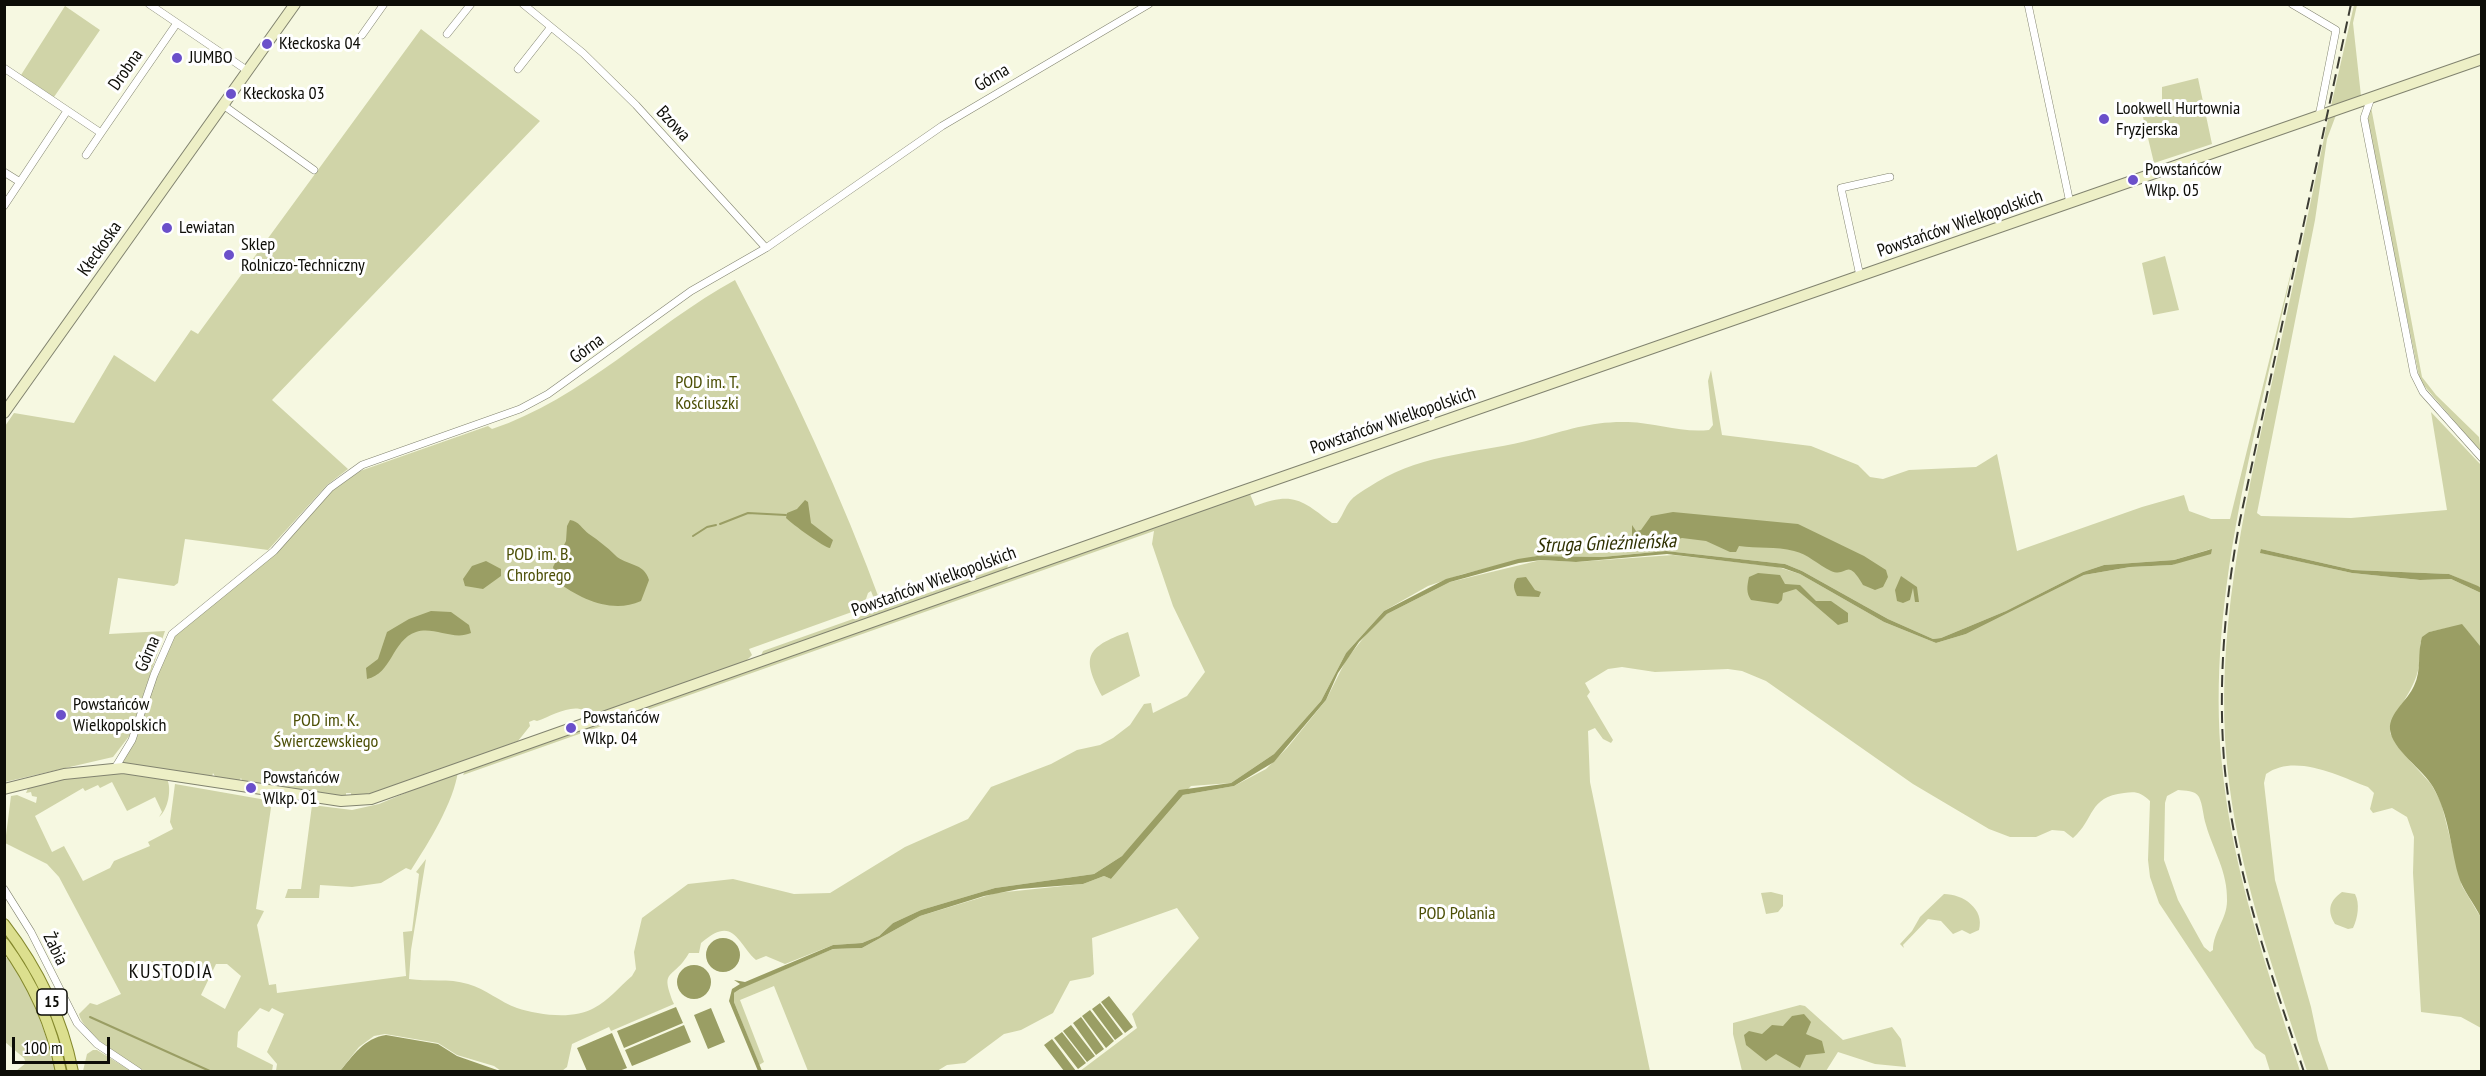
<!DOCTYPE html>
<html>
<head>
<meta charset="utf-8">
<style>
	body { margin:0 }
	#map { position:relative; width:2486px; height:1076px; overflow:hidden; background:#f6f8e1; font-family:"PT Sans Narrow",sans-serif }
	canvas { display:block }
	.frame { position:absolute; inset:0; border:6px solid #0d0d07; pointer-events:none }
	.scale { position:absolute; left:12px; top:1037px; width:98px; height:27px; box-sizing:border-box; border:3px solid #0d0d07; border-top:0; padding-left:8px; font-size:18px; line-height:21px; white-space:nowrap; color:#0d0d07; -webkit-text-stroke:4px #fff; paint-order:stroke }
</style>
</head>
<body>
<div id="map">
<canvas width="2486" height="1076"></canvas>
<div class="frame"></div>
<div class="scale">100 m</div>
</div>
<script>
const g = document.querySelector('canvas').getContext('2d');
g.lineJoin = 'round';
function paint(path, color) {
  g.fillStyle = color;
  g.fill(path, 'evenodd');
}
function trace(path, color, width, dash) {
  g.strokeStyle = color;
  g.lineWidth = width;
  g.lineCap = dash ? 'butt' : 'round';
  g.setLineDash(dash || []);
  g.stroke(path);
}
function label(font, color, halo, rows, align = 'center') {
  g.font = font + ' "PT Sans Narrow",sans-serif';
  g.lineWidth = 6;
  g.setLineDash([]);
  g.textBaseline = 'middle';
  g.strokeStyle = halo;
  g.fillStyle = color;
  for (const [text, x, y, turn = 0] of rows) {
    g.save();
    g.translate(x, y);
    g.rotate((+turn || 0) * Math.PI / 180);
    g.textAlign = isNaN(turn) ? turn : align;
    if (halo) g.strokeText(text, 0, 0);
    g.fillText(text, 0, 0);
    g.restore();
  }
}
const green = new Path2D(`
	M2354 5H2357L2353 23 2361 96 2331 106Z
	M65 6 100 30 54 97 21 75Z
	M421 29 540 121 272 400 348 469 327 485 268 550 185 539 178 583 174 586 118 578 109 634 165 631 130 735 113 757 5 782V426L14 413 74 423 114 355 155 382 191 330 198 334Z
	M2198 78 2212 144 2154 163 2142 113 2162 104V87Z
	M2371 107 2422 377 2436 395 2479 437 2481 452 2420 381 2367 122Z
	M2336 115 2327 139 2315 220 2257 513 2261 516 2351 518 2447 510 2431 412 2481 465V588L2449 574 2353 570 2261 549V553L2352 573 2420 580 2451 579 2481 593V647L2462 625 2429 632 2420 643C2423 688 2400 695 2390 733L2402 752 2431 784 2441 802 2462 886 2481 918V1028L2461 1017 2421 1012 2413 873 2414 837 2407 817 2392 808 2373 813 2370 809 2374 793 2368 787C2339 776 2295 753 2266 774L2264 783 2275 880 2311 1007 2318 1040 2329 1071H2307C2274 972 2237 869 2227 764 2215 637 2243 514 2270 391 2290 301 2309 210 2328 119Z
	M2165 256 2179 310 2153 315 2142 263Z
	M2295 256C2260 421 2205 595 2222 765 2232 871 2268 971 2300 1071H2270L2265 1055 2255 1048 2159 903 2150 877 2148 860 2150 801C2141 792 2135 791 2124 793 2088 797 2095 819 2073 838L2064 831 2052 830 2036 837H2010L1989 829 1913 784 1766 681 1742 671 1728 669 1655 672 1622 667 1608 669 1585 683 1590 692 1587 696 1613 740 1611 743 1603 739 1595 728 1588 731 1590 782 1650 1071H1080L1137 1028 1132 1014 1199 938 1177 908 1092 938 1094 974 1090 977 1070 981 1053 1013 1021 1030 1004 1034 965 1063 947 1065 937 1071H808L774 986 740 1000 764 1062 759 1065 734 1002V993L743 987 833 949 862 948 920 916 996 893 1083 884 1104 876 1111 879 1183 795 1234 786 1266 769 1287 748 1326 700 1346 660 1368 632 1387 614 1450 582 1541 560 1576 562 1673 555 1778 567 1800 574 1884 622 1936 643 1966 634 2084 575 2130 567 2172 565 2211 549 2174 560 2104 565 2083 572 2006 611 1941 638 1933 639 1888 619 1802 571 1785 564 1666 551 1602 557 1537 556 1463 574 1428 586 1384 611 1346 653 1321 701 1274 754 1231 783 1191 786 1122 856 1094 874 995 888 921 910 893 923 879 936 862 943 833 945 785 964 766 956 756 960C737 943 734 914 701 943L699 953H689C673 981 659 967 674 1004L611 1031 609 1027 572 1044 567 1067 562 1071H501L494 1066 457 1055 438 1043 385 1034 374 1036 359 1047 340 1071H276L277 1064 267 1052 284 1014 272 1008 269 1012 260 1008 238 1032 237 1047 273 1065 272 1071C232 1072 188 1076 148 1071 132 1070 81 1030 79 1014L90 1003 97 1005 121 994 59 877 47 864 5 843 11 796 17 795 36 803 37 797 32 796 31 792 26 793 29 786 93 773 119 772 167 779C172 789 168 810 159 817L162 812 155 797 127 811 112 782 100 788 98 785 85 791 83 788 35 816 52 852 64 846 83 881 110 868 114 861 150 846 148 842 173 829 170 822 175 784 272 801 256 909 264 911 257 925 269 985 276 984 277 993 406 976 403 932 412 931 419 874 416 872 426 859 411 950 409 979C429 982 448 978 468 984 486 989 500 1002 517 1008 538 1015 574 1020 594 1008 608 1001 620 986 632 976L636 969 634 952 642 918 688 884 733 879 794 894 830 893 905 847 968 819 991 787 1051 764 1077 750 1100 745 1113 738 1130 725 1144 704 1151 703 1153 713 1187 696 1205 672 1173 606 1152 544 1154 531 463 775 466 769 1250 494 1255 506C1293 491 1302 500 1332 523H1337C1342 517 1344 510 1348 504 1353 495 1368 488 1377 482 1424 453 1482 453 1534 439 1568 430 1591 421 1628 422 1656 423 1681 433 1709 430L1713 425 1708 381 1711 370 1722 435 1811 446 1858 465 1870 477 1883 479 1909 470 1976 467 1997 454 2017 551 2142 507 2184 495 2189 511 2211 519H2230ZM2178 790C2185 791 2195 790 2199 797 2203 805 2203 816 2206 825 2213 850 2228 872 2227 901 2227 919 2213 932 2213 950L2210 952 2204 947 2178 900 2164 860 2165 803 2167 796ZM216 964H227L241 976 225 1009 201 995Z
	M735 280C791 387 842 496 883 609L1008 565 1007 569 760 658 763 651 867 614 876 604 871 591 868 593 863 608 749 649 752 655 745 662 591 716C578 699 554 715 537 721L534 720 529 722 530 726 518 741 371 796 351 798V793H346V798L294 791V788L252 784V781L243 782 241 778 239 781 216 778 213 773 212 777 121 763 139 732 153 685 176 634 276 554 332 491 360 471 488 426 492 429C582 399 653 325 735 280Z
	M1128 632 1140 676 1102 696C1081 657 1086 647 1128 632Z
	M458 771C454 802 428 844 411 870L406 868 381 883 352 887 320 885 319 898H285L288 889H301L312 805 352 810 379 804Z
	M1771 892 1783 895V906L1778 912 1766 914 1761 893Z
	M2342 892 2355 894C2360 903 2358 918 2353 928L2348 929 2335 924C2327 911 2329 901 2342 892Z
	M1944 894C1963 894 1985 909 1979 930L1970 934 1962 930 1953 934 1941 921 1928 919 1903 945 1904 948 1900 944 1912 931 1920 917Z
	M4 958H9C32 994 45 1031 57 1071H16L26 1063 24 1058 5 1042Z
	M1800 1005 1805 1006 1843 1040 1892 1027 1901 1039 1906 1067 1875 1064 1838 1052 1826 1071H1742L1733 1034V1023Z
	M93 1050H97L131 1071H83L87 1054Z`);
const water = new Path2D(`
	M805 500 808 502 811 523 833 540 830 548C825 548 792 524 786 518L787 513 797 509Z
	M1673 512 1798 524 1864 556 1886 570 1888 577 1883 587 1875 590 1863 585C1846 556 1848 578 1831 571 1818 565 1808 554 1794 551 1776 546 1757 549 1739 546L1736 552H1730L1706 541 1682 538 1672 541 1639 534 1632 538V525L1636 531 1641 530 1651 516Z
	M570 520C579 521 582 529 589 534 599 541 607 547 615 555 626 566 644 562 649 580L641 601C612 614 581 599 557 582L553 567 566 541 567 526Z
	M2212 549 2211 554 2172 565 2130 567 2084 575 1966 634 1936 643 1884 622 1800 574 1783 568 1667 554 1576 562 1541 560 1519 563 1450 582 1387 614 1359 642 1338 673 1326 700 1274 762 1234 786 1183 795 1111 879 1104 876 1083 884 1019 889 984 896 920 916 862 948 833 949 740 989 734 993V1002L762 1071H758L729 1001 732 989 740 984 734 980 745 982 833 945 862 943 879 936 893 923 921 910 995 888 1094 874 1122 856 1179 790 1231 783 1274 754 1321 701 1346 653 1384 611 1446 579 1518 559 1537 556 1602 557 1666 551 1785 564 1802 571 1888 619 1933 639 1941 638 2006 611 2083 572 2104 565 2174 560Z
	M2261 549 2353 570 2449 574 2478 586 2481 588V593L2451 579 2420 580 2352 573 2260 553Z
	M486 561 501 569V576L483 589 465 586 463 579 472 566Z
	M1758 573 1780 575 1785 584 1800 585 1816 601H1831L1848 613V622L1838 625 1796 589 1783 593 1782 600 1778 604 1751 600C1746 593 1747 586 1749 577Z
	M1901 576 1917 587 1919 602H1915L1913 588 1910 600 1903 603 1897 601 1895 590Z
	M1526 577 1535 590 1541 592 1539 597 1517 596C1514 589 1512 585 1517 578Z
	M431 611 451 612 469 625 471 633C453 641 434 626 416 632 392 640 392 674 367 679L366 668 378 659 387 632 409 619Z
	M2462 624 2481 647V918C2474 902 2463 892 2458 874 2450 844 2449 815 2433 787 2424 770 2391 749 2390 729 2389 713 2408 700 2414 686 2422 670 2417 653 2422 637L2429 632Z
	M706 955a17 17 0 1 1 34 0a17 17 0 1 1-34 0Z
	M677 982a17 17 0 1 1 34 0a17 17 0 1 1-34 0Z
	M1109 996 1133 1027 1125 1033 1101 1002Z
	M1100 1003 1123 1034 1115 1040 1092 1009Z
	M676 1007 683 1023 624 1048 617 1031Z
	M711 1008 725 1042 708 1049 694 1015Z
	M1090 1010 1114 1041 1106 1048 1082 1016Z
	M1804 1014 1811 1022 1806 1034 1822 1041 1825 1053 1806 1055 1800 1068 1776 1054 1766 1061 1746 1045 1744 1035 1749 1031 1762 1034 1772 1025 1783 1026 1792 1016Z
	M1081 1017 1104 1049 1096 1055 1073 1023Z
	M684 1025 691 1042 632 1066 625 1050Z
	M1071 1025 1095 1056 1087 1062 1063 1031Z
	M1062 1032 1086 1063 1078 1069 1054 1038Z
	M612 1033 627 1068 619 1071H587L577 1048Z
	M386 1035 438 1044 457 1056 500 1071H340C353 1056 364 1038 386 1035Z
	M1052 1039 1076 1071H1064L1044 1045Z`);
const stream = new Path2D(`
	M720 524 748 513 786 515
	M693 536 707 527 716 525
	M90 1017 212 1072`);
const street = new Path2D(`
	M149 4 248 71
	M523 4 583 53 636 105 766 248
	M2028 4 2070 203
	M2292 4 2336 30 2319 116
	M447 34 471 4
	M362 35 384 4
	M4 68 101 133 177 23
	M518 69 551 27
	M2371 98 2364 118 2414 374 2423 392 2482 458
	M223 105 314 170
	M86 155 101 133
	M4 172 20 182
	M4 206 67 111
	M1860 276 1841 188 1890 177
	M115 768 132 740 154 675 172 634 274 551 330 488 362 465 520 409 548 394 691 291 766 248 942 126 1149 4
	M4 889 31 932 77 1023 97 1044 139 1072`);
const secondary = new Path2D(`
	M4 413 295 4
	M4 789 64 774 123 768 341 801 371 799 1231 495 2482 59`);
const primary = new Path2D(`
	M4 924C38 968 62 1017 73 1072
	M4 943C32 981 52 1025 61 1072`);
const rail = new Path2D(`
	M2304 1072C2270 971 2233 867 2224 760 2218 679 2225 599 2240 520L2351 4`);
const markers = [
	[267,44,6,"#6b50ca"],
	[177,58,6,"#6b50ca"],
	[231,94,6,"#6b50ca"],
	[2104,119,6,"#6b50ca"],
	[2133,180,6,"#6b50ca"],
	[167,228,6,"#6b50ca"],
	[229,255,6,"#6b50ca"],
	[61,715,6,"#6b50ca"],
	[571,728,6,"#6b50ca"],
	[251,788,6,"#6b50ca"]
];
const shields = [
	[52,1002,30]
];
const shieldNames = [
	["15",52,1002]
];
const poiNames = [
	["Kłeckoska 04",279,44],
	["JUMBO",189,58],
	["Kłeckoska 03",243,94],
	["Lookwell Hurtownia",2116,109],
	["Fryzjerska",2116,130],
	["Powstańców",2145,170],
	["Wlkp. 05",2145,191],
	["Lewiatan",179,228],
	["Sklep",241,245],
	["Rolniczo-Techniczny",241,266],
	["Powstańców",73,705],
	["Wielkopolskich",73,726],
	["Powstańców",583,718],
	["Wlkp. 04",583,739],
	["Powstańców",263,778],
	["Wlkp. 01",263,799]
];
const streetNames = [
	["Drobna",126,70,-55],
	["Górna",992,78,-31],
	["Bzowa",673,124,47],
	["Powstańców Wielkopolskich",1960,224,-19],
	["Kłeckoska",100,249,-55],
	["Górna",587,349,-36],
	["Powstańców Wielkopolskich",1393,421,-19],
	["Powstańców Wielkopolskich",934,582,-20],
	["Górna",148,654,-67],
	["Żabia",55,949,64]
];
const parkNames = [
	["POD im. T.",707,383],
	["Kościuszki",707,404],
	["POD im. B.",539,555],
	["Chrobrego",539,576],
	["POD im. K.",326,721],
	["Świerczewskiego",326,742],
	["POD Polania",1457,914]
];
const waterNames = [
	["Struga Gnieźnieńska",1606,544,-2]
];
const neighbourhoodNames = [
	["KUSTODIA",171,972]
];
paint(green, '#d0d4a8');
paint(water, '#9a9e64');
trace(stream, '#9a9e64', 2);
trace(street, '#81836f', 8);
trace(secondary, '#81836f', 12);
trace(primary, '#84882d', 12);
trace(street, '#fff', 7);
trace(secondary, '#edefc6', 10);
trace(primary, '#dcdf8e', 10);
trace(rail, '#3d3d34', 2, [12, 6]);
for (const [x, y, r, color] of markers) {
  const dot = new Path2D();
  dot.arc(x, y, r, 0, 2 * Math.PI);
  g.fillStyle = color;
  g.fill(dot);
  trace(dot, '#fff', 2);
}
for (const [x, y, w] of shields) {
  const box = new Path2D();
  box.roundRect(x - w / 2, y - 13, w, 26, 4.5);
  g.fillStyle = '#fff';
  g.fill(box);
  trace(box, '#0d0d07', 1.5);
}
label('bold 16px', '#0d0d07', null, shieldNames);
label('18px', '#0d0d07', '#fff', poiNames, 'left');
label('18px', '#0d0d07', '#fff', streetNames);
label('18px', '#4c4f06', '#fff', parkNames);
label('italic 20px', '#2f3000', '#fff', waterNames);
g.letterSpacing = '1.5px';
label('20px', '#0d0d07', '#fff', neighbourhoodNames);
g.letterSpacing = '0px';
</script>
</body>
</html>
